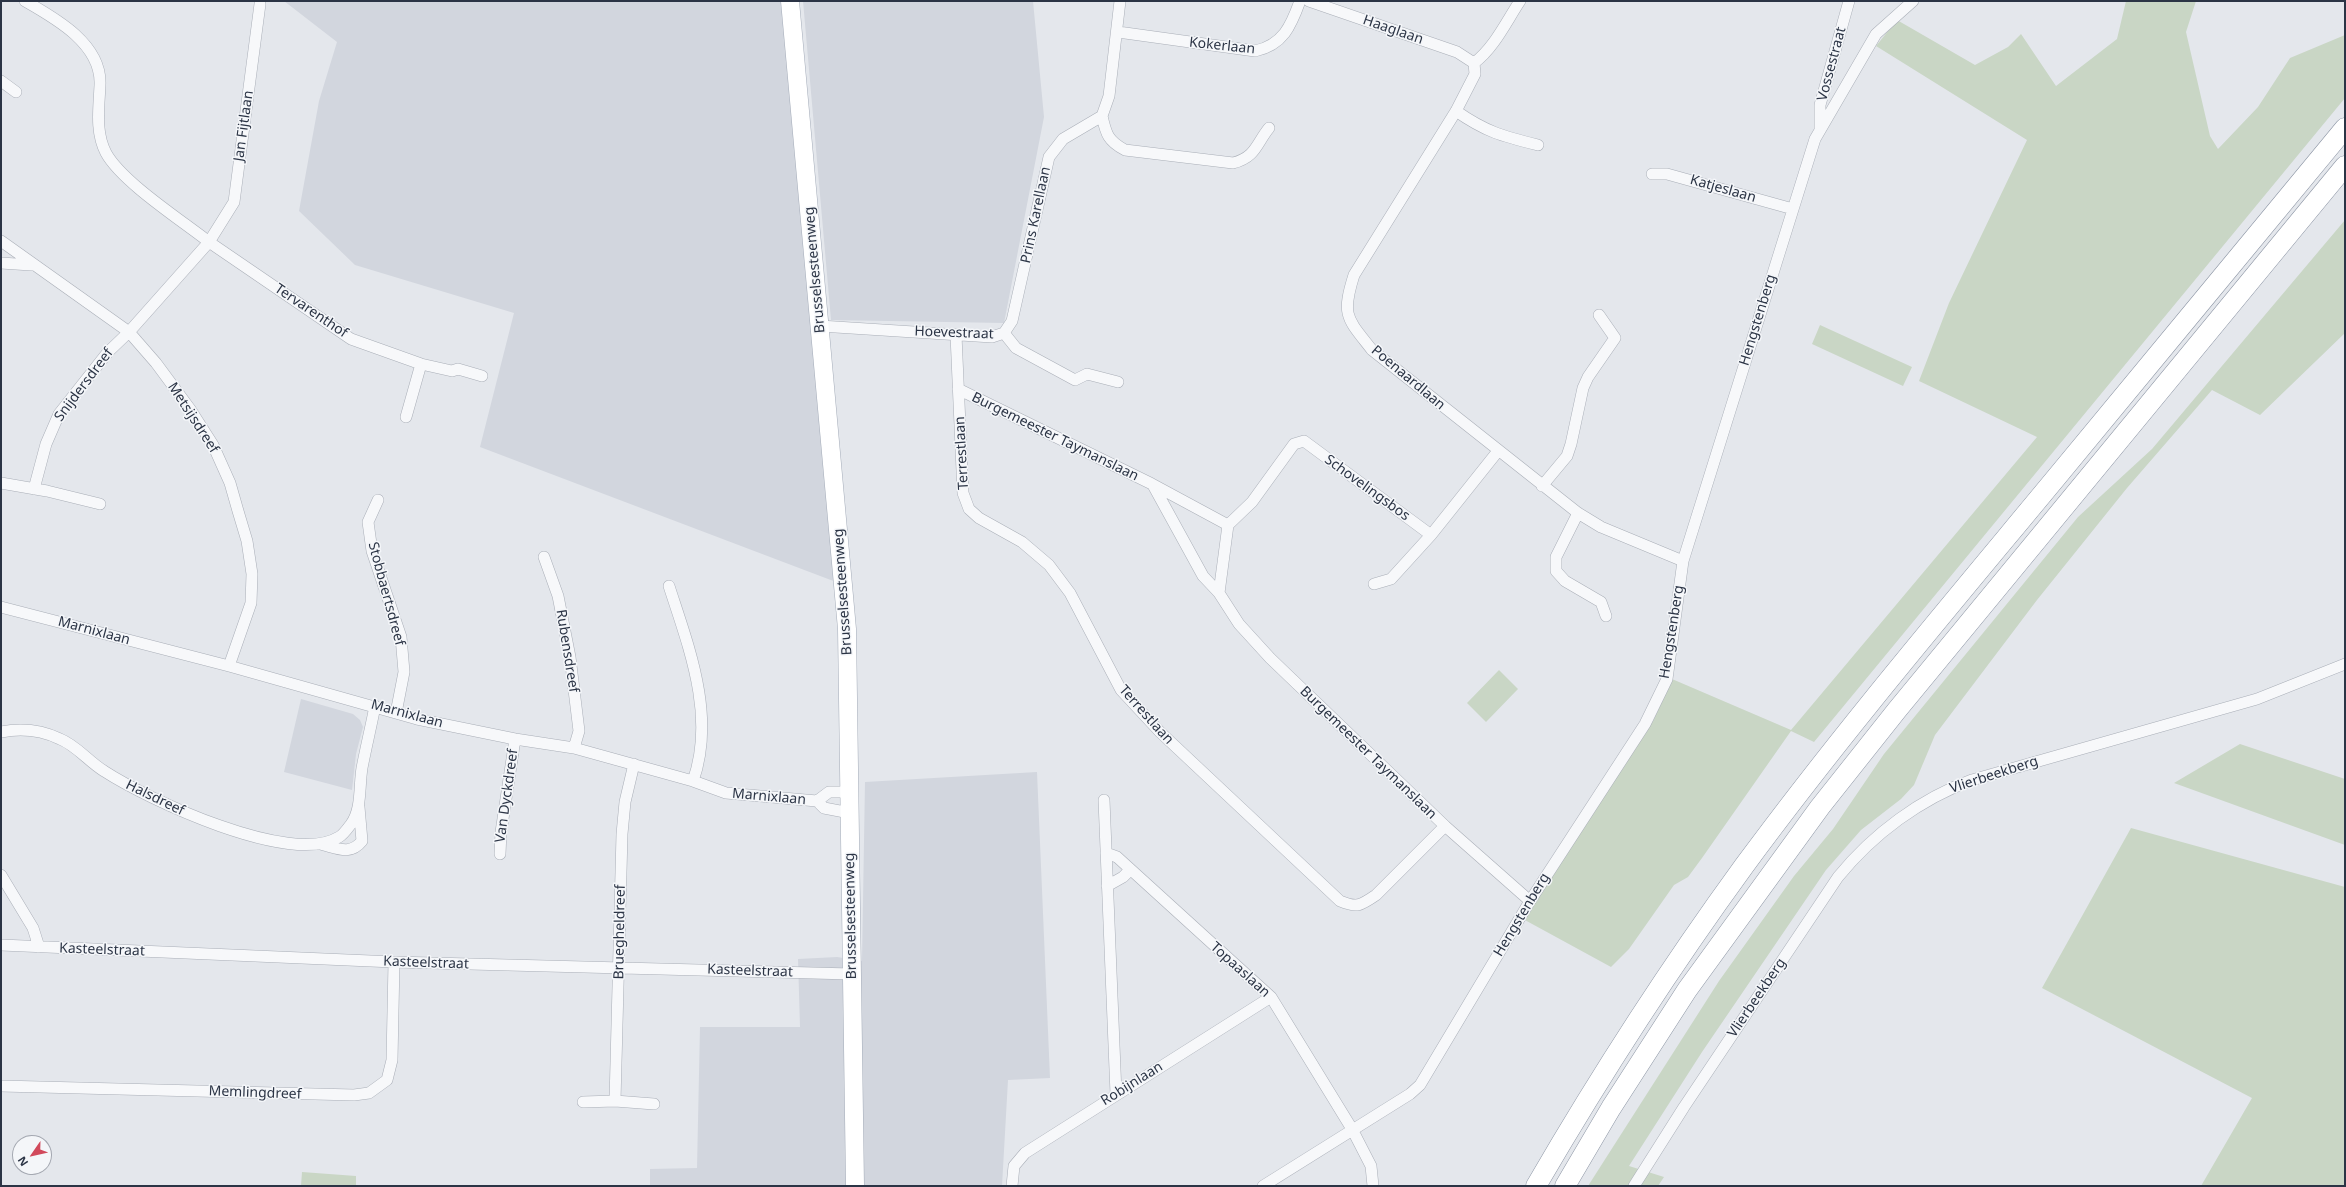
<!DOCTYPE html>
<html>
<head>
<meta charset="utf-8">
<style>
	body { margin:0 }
	#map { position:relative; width:2346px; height:1187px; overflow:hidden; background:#e4e7ec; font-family:"Noto Sans",sans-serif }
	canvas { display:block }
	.frame { position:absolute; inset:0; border:2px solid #2b3445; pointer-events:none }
	.north { position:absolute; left:12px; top:1135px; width:40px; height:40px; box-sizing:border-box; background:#f4f6f9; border:1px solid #a4a8b1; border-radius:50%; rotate:236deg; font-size:11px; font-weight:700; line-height:16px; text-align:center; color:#2b3445 }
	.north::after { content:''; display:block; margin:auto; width:14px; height:18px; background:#d1495b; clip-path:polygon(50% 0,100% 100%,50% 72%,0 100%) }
</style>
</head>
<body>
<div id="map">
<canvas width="2346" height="1187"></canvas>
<div class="frame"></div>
<div class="north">N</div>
</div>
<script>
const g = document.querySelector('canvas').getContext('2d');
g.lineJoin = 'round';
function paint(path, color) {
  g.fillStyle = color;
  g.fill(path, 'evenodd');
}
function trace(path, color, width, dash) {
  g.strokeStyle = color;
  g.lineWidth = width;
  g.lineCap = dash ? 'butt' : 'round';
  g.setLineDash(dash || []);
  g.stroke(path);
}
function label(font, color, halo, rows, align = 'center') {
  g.font = font + ' "Noto Sans",sans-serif';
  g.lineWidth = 3;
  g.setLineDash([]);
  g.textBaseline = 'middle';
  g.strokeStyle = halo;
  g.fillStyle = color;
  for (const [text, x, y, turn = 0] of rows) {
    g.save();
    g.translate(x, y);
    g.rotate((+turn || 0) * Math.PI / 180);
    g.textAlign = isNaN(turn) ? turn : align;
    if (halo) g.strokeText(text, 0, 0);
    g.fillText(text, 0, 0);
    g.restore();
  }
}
const built = new Path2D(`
	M284 1H781L836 582 480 447 514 313 355 265 299 211 319 101 337 42Z
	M803 1H1033L1044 117 1004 323 831 320Z
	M301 699 353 714 360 720 363 727 356 754 352 790 284 772Z
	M1037 772 1050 1078 1008 1080 1002 1186H650V1169L697 1168 700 1027H800L798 959 837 957 862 961 865 782Z`);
const green = new Path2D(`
	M2126 1H2196L2186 32 2210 136 2218 149 2258 107 2290 58 2345 35V98L1814 742 1791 731 1702 858 1688 877 1674 885 1629 949 1611 967 1523 919 1653 721 1672 679 1791 730 2037 437 1919 381 1949 303 2027 140 1876 46 1897 20 1975 65 2008 47 2021 34 2056 86 2117 39Z
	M2345 220V333L2260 415 2212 390 2127 488 2037 600 1935 735 1914 785 1901 799 1861 830 1826 870 1702 1052 1629 1166 1664 1177 1658 1186H1588L1719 981 1794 876 1833 829 1884 754 2078 517 2152 449Z
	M1820 325 1912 367 1903 386 1812 344Z
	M1499 670 1518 689 1486 722 1467 703Z
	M2240 744 2345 779V845L2174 783Z
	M2131 828 2345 887V1186H2201L2252 1098 2042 988Z
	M302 1172 356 1176V1186H301Z`);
const street = new Path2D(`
	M25 1C55 18 102 44 100 85 99 108 95 132 106 153 122 182 181 220 209 242L129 332 108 352 59 414 46 444 34 489
	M1309 1 1457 52 1474 63
	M1520 1C1506 22 1494 48 1474 63L1475 74 1456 111 1354 275C1341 316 1347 318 1372 350L1578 513 1601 527 1683 561
	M260 4 234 202 209 242 351 339 421 364 452 371 458 369 482 376
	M1118 32 1255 51C1283 45 1291 26 1300 1
	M1 81 16 92
	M1456 111C1486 132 1502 136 1538 145
	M1102 116C1106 134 1108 141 1125 150L1233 163C1256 157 1256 144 1269 128
	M1820 128V105L1849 1
	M1652 174H1667L1793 209
	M1 241 129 332 156 363 190 409 213 445 230 483 238 511 247 541 252 574 251 603 229 666
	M1 263 31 265
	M820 326 992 337 1004 333
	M1004 333 1012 321 1049 157 1063 139 1102 116 1109 96 1120 1
	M1004 333 1016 348 1075 380 1087 374 1118 382
	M956 335 963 493 969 509 979 518 1022 542 1049 565 1070 593 1121 690 1160 732 1340 901C1357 908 1360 906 1376 895L1445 826
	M958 389 1152 484 1228 525 1219 593 1239 624 1270 658 1445 826 1530 901
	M406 417 421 364
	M1 483 47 491 100 504
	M1153 485 1203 576 1219 593
	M1542 486 1567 456 1571 444 1583 388 1588 377 1615 338 1599 315
	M378 500 368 522 372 551 401 637 404 672 396 713
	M1578 513 1556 557V571L1565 581 1601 602 1606 616
	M1228 525 1252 502 1294 444 1304 441 1431 535
	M544 557 558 596 570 657 579 731 574 748
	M1374 584 1391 579 1431 535 1498 451
	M669 586C689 648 716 716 693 781
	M1 607 229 666 417 719 515 739 574 748 693 781 726 793 817 801 824 808 850 813
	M1 732C22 728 41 730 60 739 76 745 89 762 104 771 147 799 291 867 339 837 343 835 348 828 351 824 362 809 359 786 362 768 366 747 371 727 375 706
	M1104 800 1116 1094
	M817 801 829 792H850
	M320 844C337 848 350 856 362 841L359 807
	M1106 853 1117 857 1271 997 1352 1129 1371 1166 1373 1186
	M500 854 501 832 515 739
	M1 875 33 928 39 947
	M1107 886 1123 877 1130 870
	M1 945 394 962 851 974
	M1 1086 354 1095 369 1093 387 1080 392 1060 394 962
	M615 1101 622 834 625 802 634 764
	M583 1102 615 1101 654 1104
	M1012 1186 1014 1166 1025 1153 1271 997
	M1263 1186 1410 1094 1420 1085 1530 901 1645 724 1667 679 1683 561 1815 139 1876 34 1913 1
	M1634 1186 1684 1107 1838 877C1873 834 1920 799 1972 780L2257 699 2345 664`);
const primary = new Path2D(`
	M790 1 847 629 855 1186`);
const highway = new Path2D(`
	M1536 1186C1600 1076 1669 969 1744 866 1842 733 1949 607 2055 479 2152 362 2248 245 2345 128
	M1565 1186 1611 1108 1687 990 1820 807 1897 710 2345 166`);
const streetNames = [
	["Haaglaan",1393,30,19],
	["Kokerlaan",1222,46,6],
	["Vossestraat",1832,64,-75],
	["Jan Fijtlaan",244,126,-82],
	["Katjeslaan",1723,189,16],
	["Prins Karellaan",1036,215,-78],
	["Brusselsesteenweg",815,270,-95],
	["Tervarenthof",311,311,34],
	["Hengstenberg",1758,320,-73],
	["Hoevestraat",954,333,2],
	["Poenaardlaan",1408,378,40],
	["Snijdersdreef",84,385,-53],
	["Metsijsdreef",193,418,57],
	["Burgemeester Taymanslaan",1055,437,26],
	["Terrestlaan",962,453,-93],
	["Schovelingsbos",1367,488,36],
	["Brusselsesteenweg",843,592,-94],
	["Stobbaertsdreef",386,594,75],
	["Marnixlaan",94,631,15],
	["Hengstenberg",1672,632,-81],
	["Rubensdreef",567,651,81],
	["Marnixlaan",407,714,15],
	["Terrestlaan",1146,715,48],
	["Burgemeester Taymanslaan",1368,753,44],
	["Vlierbeekberg",1994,775,-18],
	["Van Dyckdreef",507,796,-82],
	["Marnixlaan",769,797,5],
	["Halsdreef",155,798,26],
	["Hengstenberg",1522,915,-59],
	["Brusselsesteenweg",851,916,-91],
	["Bruegheldreef",620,932,-89],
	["Kasteelstraat",102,950,2],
	["Kasteelstraat",426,963,2],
	["Topaaslaan",1240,970,42],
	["Kasteelstraat",750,971,2],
	["Vlierbeekberg",1757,998,-56],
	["Robijnlaan",1132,1084,-32],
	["Memlingdreef",255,1093,2]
];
paint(built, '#d2d6de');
paint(green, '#c9d6c5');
trace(street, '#a9aeb7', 12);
trace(primary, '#a3abb8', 19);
trace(highway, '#8b94a3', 21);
trace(street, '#f7f8fa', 11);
trace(primary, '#fff', 18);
trace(highway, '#fff', 20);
label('14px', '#2b3445', '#f4f6f9', streetNames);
</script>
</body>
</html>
